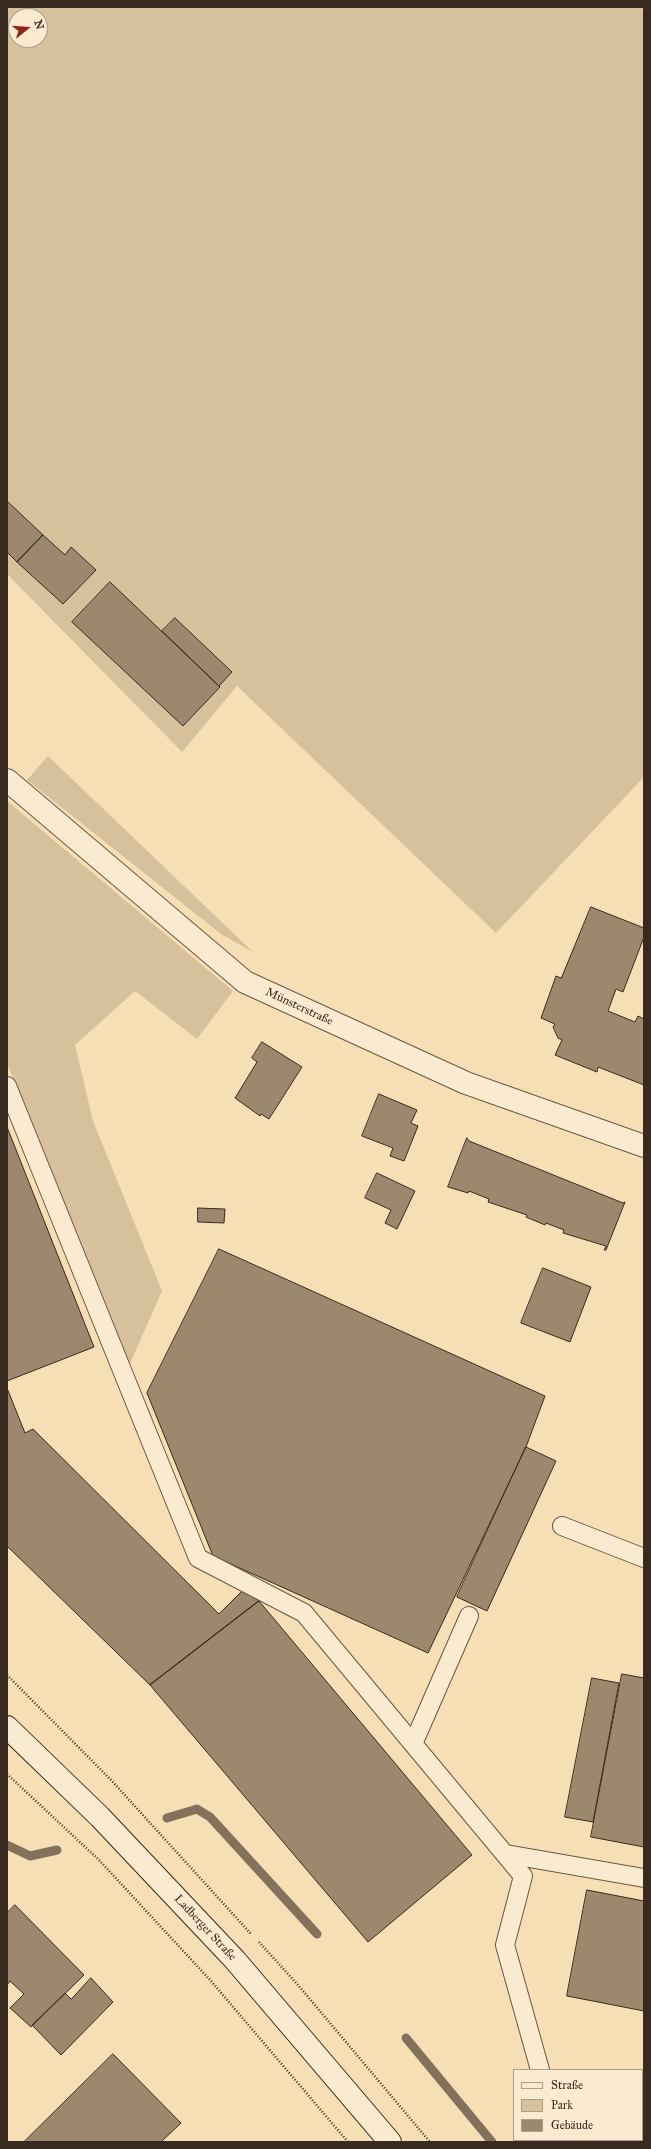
<!DOCTYPE html>
<html>
<head>
<meta charset="utf-8">
<style>
	body { margin:0 }
	#map { position:relative; width:651px; height:2149px; overflow:hidden; background:#f7dfb5; font-family:"IM FELL Great Primer",serif }
	canvas { display:block }
	.frame { position:absolute; inset:0; border:8px solid #392a20; pointer-events:none }
	.legend { position:absolute; left:513px; top:2069px; width:130px; height:72px; box-sizing:border-box; background:#faeacf; border:1px solid #ad9d89; margin:0; padding:5px 7px; list-style:none; font-size:12px; color:#392a20 }
	.legend li { display:flex; align-items:center; gap:8px; height:20px }
	.legend b { width:20px; border:1px solid #ad9d89 }
	.north { position:absolute; left:8px; top:8px; width:40px; height:40px; box-sizing:border-box; background:#faeacf; border:1px solid #ad9d89; border-radius:50%; rotate:73deg; font-size:11px; font-weight:700; line-height:16px; text-align:center; color:#392a20 }
	.north::after { content:''; display:block; margin:auto; width:14px; height:18px; background:#8f2418; clip-path:polygon(50% 0,100% 100%,50% 72%,0 100%) }
</style>
</head>
<body>
<div id="map">
<canvas width="651" height="2149"></canvas>
<div class="frame"></div>
<ul class="legend">
<li><b style="height:5px;background:#faeacf"></b>Straße</li>
<li><b style="height:11px;background:#d7c09c"></b>Park</li>
<li><b style="height:11px;background:#9c886d"></b>Gebäude</li>
</ul>
<div class="north">N</div>
</div>
<script>
const g = document.querySelector('canvas').getContext('2d');
g.lineJoin = 'round';
function paint(path, color) {
  g.fillStyle = color;
  g.fill(path, 'evenodd');
}
function trace(path, color, width, dash) {
  g.strokeStyle = color;
  g.lineWidth = width;
  g.lineCap = dash ? 'butt' : 'round';
  g.setLineDash(dash || []);
  g.stroke(path);
}
function label(font, color, halo, rows, align = 'center') {
  g.font = font + ' "IM FELL Great Primer",serif';
  g.lineWidth = 3;
  g.setLineDash([]);
  g.textBaseline = 'middle';
  g.strokeStyle = halo;
  g.fillStyle = color;
  for (const [text, x, y, turn = 0] of rows) {
    g.save();
    g.translate(x, y);
    g.rotate((+turn || 0) * Math.PI / 180);
    g.textAlign = isNaN(turn) ? turn : align;
    if (halo) g.strokeText(text, 0, 0);
    g.fillText(text, 0, 0);
    g.restore();
  }
}
const green = new Path2D(`
	M7 7H640L644 11V777L496 933 237 686 182 752 7 574ZM16 16H40V40H16Z
	M48 756 253 952 221 934 27 780Z
	M7 801 233 991 197 1039 135 991 75 1045 93 1121 162 1291 128 1368 7 1063Z`);
const stream = new Path2D(`
	M167 1818 197 1809 210 1817 317 1934
	M7 1845 30 1856 57 1850
	M406 2038 492 2142`);
const building = new Path2D(`
	M7 501 43 535 17 562 7 552Z
	M43 535 65 555 71 547 96 570 63 604 17 562Z
	M110 582 220 687 183 726 72 622Z
	M175 618 232 672 219 686 162 631Z
	M591 907 644 928V937L623 992 616 989 608 1011 635 1022 638 1016 644 1019V1085L598 1067 597 1072 555 1055 562 1040 558 1038 553 1027 555 1024 541 1018 556 976 561 978Z
	M262 1042 302 1067 269 1119 261 1114 260 1116 235 1098 257 1062 252 1058Z
	M379 1094 417 1110 411 1123 418 1126 404 1161 390 1156 393 1148 362 1136Z
	M7 1127 94 1347 7 1381Z
	M467 1138 469 1141 623 1203 625 1202 606 1250H604L606 1246 563 1233 564 1230 546 1223 545 1225 526 1217 527 1215 488 1202 489 1199 469 1191 468 1193 448 1187Z
	M377 1173 415 1191 397 1229 385 1223 391 1210 365 1198Z
	M198 1208 225 1209 224 1223 198 1222Z
	M219 1249 545 1396 526 1447 428 1653 213 1556 147 1393Z
	M543 1268 591 1287 570 1342 521 1323Z
	M7 1388 25 1433 33 1429 219 1614 247 1586 259 1601 150 1685 7 1546Z
	M526 1447 556 1461 487 1611 457 1597Z
	M259 1601 472 1855 368 1942 150 1685Z
	M622 1674 644 1678V1847L591 1837Z
	M592 1678 619 1683 593 1822 565 1817Z
	M587 1890 644 1901V2011L567 1996Z
	M15 1905 84 1975 31 2027 10 2008 24 1994 10 1981 7 1985V1913Z
	M91 1978 113 2002 61 2055 32 2025 65 1993 71 1999Z
	M113 2054 181 2123 161 2142H24Z
	M644 2101V2142H636L637 2140H642Z`);
const path = new Path2D(`
	M7 1675 112 1781 251 1934
	M7 1774 99 1860 211 1981 348 2142
	M259 1942 298 1985 430 2142`);
const service = new Path2D(`
	M7 1086 198 1558 304 1613 523 1876 505 1945 540 2070
	M562 1526 644 1558
	M413 1744 469 1616
	M506 1854 644 1878
	M560 2140V2142`);
const minor = new Path2D(`
	M7 780 245 982 466 1083 644 1146`);
const secondary = new Path2D(`
	M7 1727 100 1817 235 1960 390 2142`);
const streetNames = [
	["Münsterstraße",299,1007,25],
	["Ladberger Straße",205,1928,47]
];
paint(green, '#d7c09c');
trace(stream, '#84715b', 9);
paint(building, '#9c886d');
trace(building, '#392a20', 1);
trace(service, '#685745', 20);
trace(minor, '#685745', 24);
trace(secondary, '#392a20', 24);
trace(path, '#392a20', 2.5, [1, 2]);
trace(service, '#faeacf', 18);
trace(minor, '#faeacf', 22);
trace(secondary, '#faeacf', 22);
label('12px', '#392a20', '#faeacf', streetNames);
</script>
</body>
</html>
